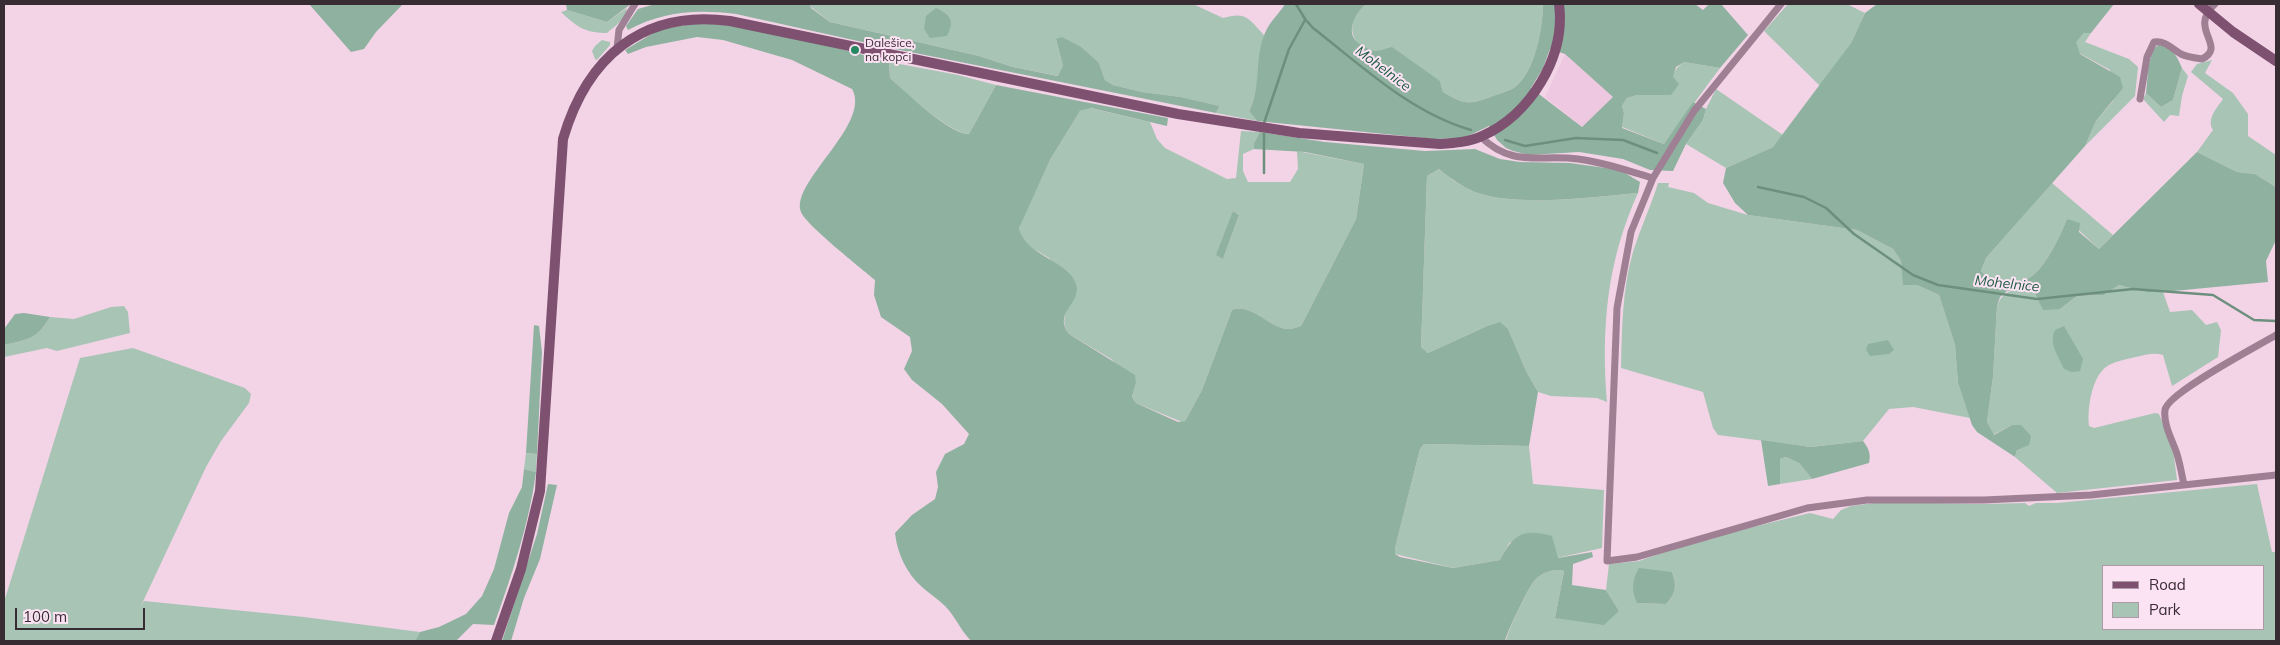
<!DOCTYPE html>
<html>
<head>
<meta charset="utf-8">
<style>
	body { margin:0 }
	#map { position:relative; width:2280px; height:645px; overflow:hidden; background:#f3d4e7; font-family:Mulish,sans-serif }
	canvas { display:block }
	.frame { position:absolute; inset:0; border:5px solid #382c33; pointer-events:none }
	.legend { position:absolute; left:2102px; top:565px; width:162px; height:65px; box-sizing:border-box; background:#fce3f3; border:1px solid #ae9aa6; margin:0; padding:6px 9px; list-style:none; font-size:15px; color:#382c33 }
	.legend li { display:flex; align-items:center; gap:10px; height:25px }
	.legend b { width:25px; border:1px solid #ae9aa6 }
	.scale { position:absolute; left:15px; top:608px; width:130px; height:22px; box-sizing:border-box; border:2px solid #382c33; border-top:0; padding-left:6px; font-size:15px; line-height:18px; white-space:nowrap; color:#382c33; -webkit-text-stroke:4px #fce3f3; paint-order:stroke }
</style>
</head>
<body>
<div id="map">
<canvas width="2280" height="645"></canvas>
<div class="frame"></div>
<ul class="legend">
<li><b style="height:6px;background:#7d516f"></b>Road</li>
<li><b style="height:14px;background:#a8c4b5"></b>Park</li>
</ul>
<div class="scale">100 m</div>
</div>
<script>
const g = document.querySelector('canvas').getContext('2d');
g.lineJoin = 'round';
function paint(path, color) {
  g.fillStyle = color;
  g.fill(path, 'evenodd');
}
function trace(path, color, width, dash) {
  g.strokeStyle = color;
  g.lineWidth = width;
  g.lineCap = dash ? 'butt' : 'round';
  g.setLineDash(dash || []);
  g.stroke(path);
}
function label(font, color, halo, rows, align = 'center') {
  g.font = font + ' Mulish,sans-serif';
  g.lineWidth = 4;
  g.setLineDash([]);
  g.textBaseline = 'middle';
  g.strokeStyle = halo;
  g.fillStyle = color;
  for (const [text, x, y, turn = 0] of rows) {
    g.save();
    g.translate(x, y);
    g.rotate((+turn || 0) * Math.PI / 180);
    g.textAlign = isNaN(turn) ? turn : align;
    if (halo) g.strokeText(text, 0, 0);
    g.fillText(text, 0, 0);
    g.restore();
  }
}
const built = new Path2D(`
	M1565 54 1614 97 1582 127 1545 97Z`);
const green = new Path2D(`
	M810 4H1193L1223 18C1246 11 1249 19 1264 35 1259 60 1260 87 1249 111L1257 121 1216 113 1218 106 1181 97 1142 92 1113 85 1105 80 1099 63 1056 39 1063 66 1059 76 1013 67 979 56 830 22 811 7Z
	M1366 4H1543C1543 27 1535 72 1515 87 1510 91 1500 93 1493 96 1469 105 1465 105 1443 92L1440 81 1358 44C1347 29 1353 15 1366 4Z
	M1788 4H1847L1865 13 1851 43 1820 86 1764 31Z
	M627 8C626 19 615 26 607 33 585 33 577 27 561 12L567 10 607 22Z
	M2084 33H2091L2085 42 2129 59 2138 67 2135 96 2085 146 2096 121 2113 101 2110 70 2079 53 2075 42Z
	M602 40 610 42V45L597 60 595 59 592 51 595 46Z
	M2212 60 2205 73 2233 93 2248 114V136L2276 155V187L2255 174 2237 172 2197 152 2213 130C2206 119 2217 108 2223 99L2191 72 2197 64Z
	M889 62 958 75 996 85 969 134C950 134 905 92 890 78Z
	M1684 62 1720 68 1664 144 1622 127 1624 113 1622 106 1627 98 1637 95H1671C1672 81 1671 70 1684 62Z
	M2182 68 2188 76 2182 96 2179 116 2170 115 2164 122 2143 99 2146 93 2161 107 2173 100Z
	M1716 89 1783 135 1773 147 1726 168 1686 144 1703 120 1706 109Z
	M1090 108 1150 122 1157 139 1165 148 1227 179 1236 178 1241 131 1260 132 1254 143V149L1243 154V171L1248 182H1290L1298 169 1297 151 1364 164 1356 219 1301 326C1297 327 1292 329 1289 329 1271 330 1252 302 1232 310L1202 390 1185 421 1182 422 1136 403 1132 397 1136 383 1111 359 1069 334C1058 319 1069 306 1077 293L1049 258 1029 246 1021 238 1019 228 1021 222 1050 160 1080 111ZM1233 211 1239 215 1223 259Z
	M1439 169C1449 178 1465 189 1478 193 1518 207 1596 197 1638 193 1607 261 1601 328 1607 402L1597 398 1551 396 1538 392 1527 373 1508 329 1485 327 1428 353 1421 347 1427 176Z
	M1658 183H1669L1668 187 1694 193 1708 203 1748 215 1857 230 1893 249 1901 261 1902 270 1917 285 1939 295 1955 345 1958 383 1970 418 1913 407 1889 409 1863 441 1811 447 1718 435 1713 428 1703 392 1621 368C1622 330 1622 290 1633 252 1640 229 1651 206 1658 183Z
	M2052 183 2113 235 2099 249 2067 219C2060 236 2045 269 2029 278 2022 282 2013 281 2005 281 1994 280 1988 280 1981 271L1986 258Z
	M2119 285 2146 292H2163L2170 312 2192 310 2206 325 2217 322 2221 330 2218 357 2172 386 2163 355C2154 352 2145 355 2136 357 2127 359 2117 361 2109 365 2092 374 2087 408 2089 426L2094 428 2155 413 2159 414 2173 449 2177 480 2057 493 2015 457 2017 450 2012 425 1993 435 1987 422 1993 377 1997 306C2004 288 2017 288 2034 292L2038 301 2060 309 2077 296 2104 295Z
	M124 306 128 312 130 333 57 351 47 348 4 357V345C29 339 36 340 50 317L74 319 111 307Z
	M133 348 245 388 251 394 249 403 221 441 206 467 140 608 144 601 304 617 420 632 415 641H4C4 627 6 615 4 602L80 358Z
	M1424 444 1529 446 1533 484 1604 490 1602 548 1557 558 1510 542 1500 560 1453 568 1395 554V548L1420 449Z
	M526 453 537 454 536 472 524 469Z
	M1786 457 1799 463 1812 479 1780 484V459Z
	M2257 484 2272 552H2276V641H1506C1507 632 1529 586 1535 580 1542 573 1554 568 1564 571L1555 618 1619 611 1606 590 1609 564 1639 561 1684 545 1712 539 1732 532 1810 513 1833 519 1841 510 1851 506 1882 502 1983 504 2025 503 2029 506 2036 503H2057ZM2104 566H2264V629H2104ZM1672 572C1677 585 1676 594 1666 604L1637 603Z`);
const forest = new Path2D(`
	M309 4H403L376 32 364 49 351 52Z
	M566 4H631L607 22 567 10Z
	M655 4H810L811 8 830 22 979 56 1013 67 1058 76 1063 66 1056 39 1062 37 1081 47 1099 63 1105 80 1113 85 1142 92 1181 97 1219 106 1216 113 885 47 736 14C697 9 663 11 628 30L626 26 638 9Z
	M1285 4H1366C1353 15 1343 38 1364 46 1367 48 1372 51 1376 51 1380 51 1387 48 1392 47L1440 81 1443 92C1465 105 1469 105 1493 96 1500 93 1510 91 1515 87 1535 72 1543 27 1543 4H1695L1703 10 1709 4H1721L1748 35 1720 68 1684 62 1676 67 1673 77 1679 84 1671 95H1637L1627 98 1622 106 1624 113 1622 128 1664 144 1693 102 1706 109 1703 120 1686 144 1673 171 1650 170 1623 159 1579 152 1529 155 1513 151 1506 148 1497 140 1489 126 1464 138 1434 139 1257 121 1249 111C1262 85 1254 57 1265 33 1270 21 1279 14 1285 4ZM1550 49 1565 54 1613 97 1582 127 1531 88 1543 68Z
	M1877 4H2114L2091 33H2084L2076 42 2080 54 2120 77 2123 88 2096 121 2085 146 1986 258 1981 271C1988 280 1994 280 2005 281 2013 281 2022 282 2029 278 2045 269 2060 236 2067 219L2080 223 2079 232 2099 249 2197 152 2237 172 2255 174 2276 187V240L2266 261 2268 282 2163 292H2146L2119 285 2104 295 2077 296 2060 309 2043 310 2034 292 2020 289 2007 291 2000 297 1997 306 1993 377 1987 422 1994 435 2012 425H2021L2031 436 2029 445 2017 450 2015 457 1977 432 1972 425 1958 383 1955 345 1939 295 1917 285H1903L1901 261 1893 249 1857 230 1748 215 1735 203 1723 183 1726 168 1773 147 1851 43 1865 13Z
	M936 8C951 15 955 21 947 36L930 38 924 29 926 16Z
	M712 21 798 37 889 62 890 78C906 92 950 135 969 134L996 85 1168 118 1167 126 1091 108 1080 111 1050 160 1019 228C1024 255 1069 261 1076 284 1083 303 1052 312 1069 334L1135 375 1136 383 1132 397 1136 403 1178 422 1185 421 1202 390 1232 310C1252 302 1271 330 1289 329 1292 329 1297 327 1301 326L1356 219 1364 164 1305 152 1254 149V143L1260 132 1325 142 1425 151 1475 149 1500 159 1520 162 1570 163 1620 170 1640 182 1638 193C1595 197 1518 207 1478 193 1467 190 1448 177 1439 169L1427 176 1421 347 1428 353 1485 327 1500 322 1508 329 1527 373 1538 392 1529 446 1424 444 1420 449 1395 548V554L1400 557 1453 568 1500 560C1514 534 1522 528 1552 536L1558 558 1592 552 1593 557 1573 564 1572 585 1606 590 1619 611 1604 625 1555 618 1564 571C1554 568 1542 573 1535 580 1529 586 1507 632 1505 641H971C961 630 959 624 951 613 943 602 932 596 922 587 907 574 897 553 895 533L912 515 935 499 938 487 936 472 945 454 964 444 969 434 942 404 912 380 904 369 912 351 910 337 881 317 874 295 875 280C861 268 806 225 801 212 790 182 872 124 852 89L792 60 723 40 697 37 646 47 628 54 625 50 660 29Z
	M2158 45C2172 46 2177 56 2182 68L2173 100 2161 107 2146 93C2148 79 2147 54 2158 45Z
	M1233 211 1239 215 1223 259 1216 255Z
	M24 313 50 317C36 340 29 339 4 345V329L15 314Z
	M534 325 539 326 542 352 537 454 526 453Z
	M2064 326 2083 359 2080 371 2072 372 2064 369C2059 357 2048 343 2055 330Z
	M1888 340 1894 350 1889 354 1870 356 1866 350 1868 344Z
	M1761 440 1811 447 1863 441C1869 449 1871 454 1869 463L1812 479 1799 463 1786 457 1780 459V484L1768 486Z
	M524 469 536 472C529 525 512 574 494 625L473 624 456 641H415L420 632 439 627 466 614 482 596 494 569 509 513 522 487Z
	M548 484 557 485 540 559 524 598 511 641H502L537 534Z
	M1639 568 1672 572C1677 585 1676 594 1666 604L1637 603C1631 590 1632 580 1639 568Z`);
const stream = new Path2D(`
	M1296 4 1305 19 1313 28C1362 66 1411 113 1471 130
	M1264 123 1289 49 1305 20
	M1264 134V173
	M1505 140 1525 146 1576 138 1623 140 1657 153
	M1758 187 1804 197 1826 208 1854 234 1913 275 1938 285 2037 299 2133 289 2213 295 2254 320 2276 321`);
const street = new Path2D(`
	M1781 4 1694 111 1653 178 1631 232 1617 308 1607 561 1637 557 1807 508 1867 500H1984L2091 495 2276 475
	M617 48 619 30 635 4
	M2140 99 2147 57 2154 42C2165 40 2172 49 2181 54 2187 57 2195 58 2202 59 2228 46 2187 29 2215 4
	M1481 137C1513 168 1540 154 1578 159 1604 162 1628 171 1653 178
	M2184 485C2182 475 2180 464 2177 454 2173 441 2163 425 2165 410 2167 393 2258 346 2276 335`);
const secondary = new Path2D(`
	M2199 4 2233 32 2276 61
	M496 641 521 569 540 491 563 139C587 57 643 9 730 21L1178 114 1299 133 1440 144C1455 143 1469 142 1482 136 1530 115 1566 57 1559 4`);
const markers = [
	[855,50,5,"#268861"]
];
const poiNames = [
	["Dalešice,",865,43],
	["na kopci",865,57]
];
const waterNames = [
	["Mohelnice",1383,69,37],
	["Mohelnice",2007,284,6]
];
paint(built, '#eec8e0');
paint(green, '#a8c4b5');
paint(forest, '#8fb2a0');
trace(stream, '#6d907e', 2.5);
trace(street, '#9e7f93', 7);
trace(secondary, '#7d516f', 10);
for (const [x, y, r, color] of markers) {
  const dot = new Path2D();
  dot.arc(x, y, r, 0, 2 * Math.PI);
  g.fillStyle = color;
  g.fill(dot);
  trace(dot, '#fce3f3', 2);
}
label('12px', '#382c33', '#fce3f3', poiNames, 'left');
label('italic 14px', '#1d5b41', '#fce3f3', waterNames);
</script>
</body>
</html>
